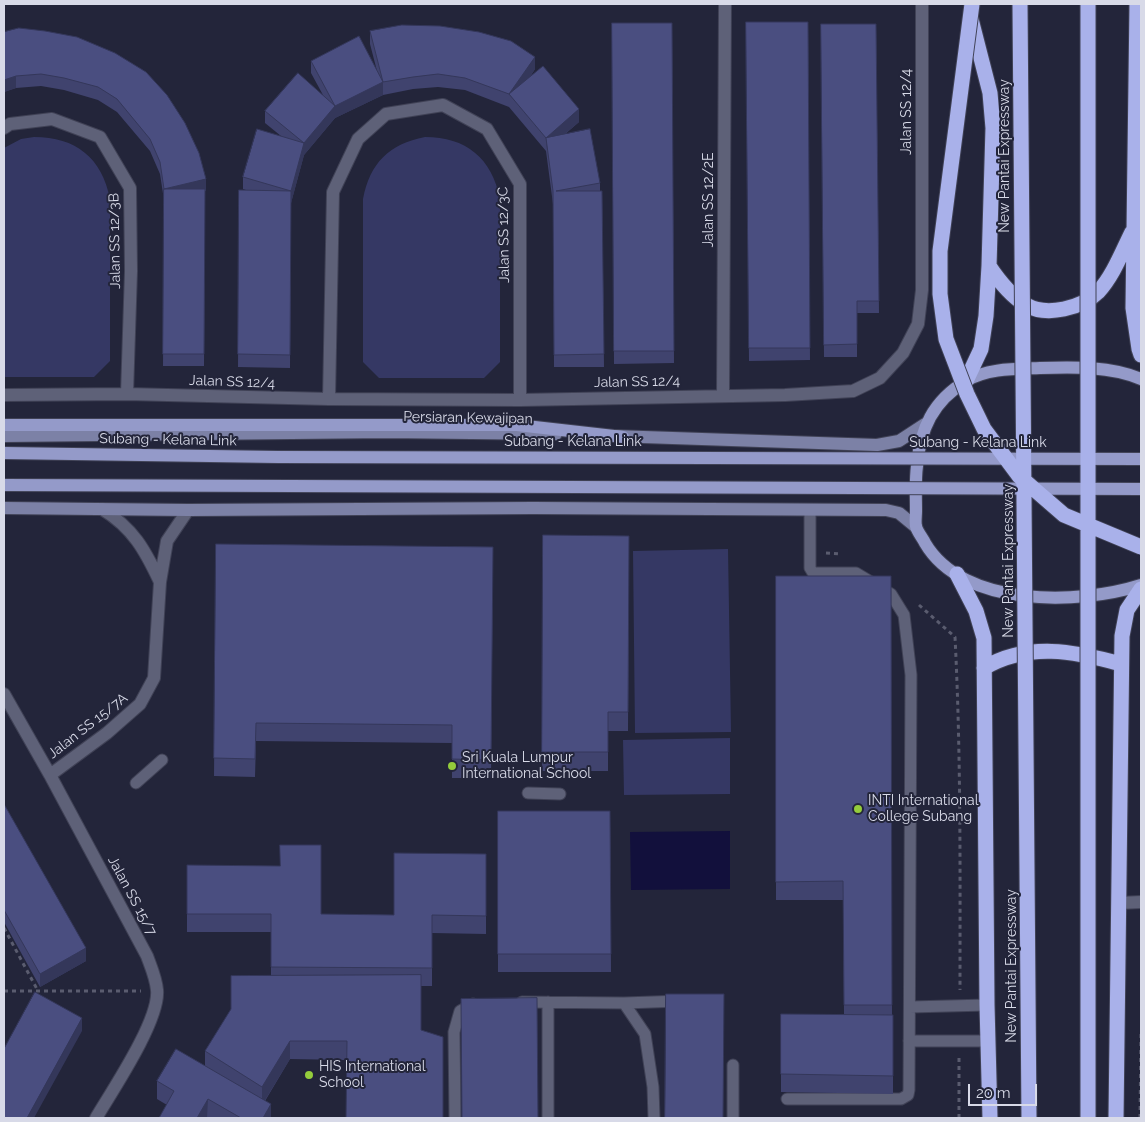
<!DOCTYPE html>
<html>
<head>
<meta charset="utf-8">
<style>
	body { margin:0 }
	#map { position:relative; width:1145px; height:1122px; overflow:hidden; background:#23253a; font-family:Raleway,sans-serif }
	canvas { display:block }
	.frame { position:absolute; inset:0; border:5px solid #d8dae8; pointer-events:none }
	.scale { position:absolute; left:968px; top:1084px; width:69px; height:22px; box-sizing:border-box; border:2px solid #d8dae8; border-top:0; padding-left:6px; font-size:15px; line-height:18px; white-space:nowrap; color:#d8dae8; -webkit-text-stroke:4px #23253a; paint-order:stroke }
</style>
</head>
<body>
<div id="map">
<canvas width="1145" height="1122"></canvas>
<div class="frame"></div>
<div class="scale">20 m</div>
</div>
<script>
const g = document.querySelector('canvas').getContext('2d');
g.lineJoin = 'round';
function paint(path, color) {
  g.fillStyle = color;
  g.fill(path, 'evenodd');
}
function trace(path, color, width, dash) {
  g.strokeStyle = color;
  g.lineWidth = width;
  g.lineCap = dash ? 'butt' : 'round';
  g.setLineDash(dash || []);
  g.stroke(path);
}
function label(font, color, halo, rows, align = 'center') {
  g.font = font + ' Raleway,sans-serif';
  g.lineWidth = 4;
  g.setLineDash([]);
  g.textBaseline = 'middle';
  g.strokeStyle = halo;
  g.fillStyle = color;
  for (const [text, x, y, turn = 0] of rows) {
    g.save();
    g.translate(x, y);
    g.rotate((+turn || 0) * Math.PI / 180);
    g.textAlign = isNaN(turn) ? turn : align;
    if (halo) g.strokeText(text, 0, 0);
    g.fillText(text, 0, 0);
    g.restore();
  }
}
const green = new Path2D(`
	M34 137C76 137 102 158 110 199V361L94 377H4V148L21 139Z
	M425 137C466 137 492 158 500 199V362L484 378H379L363 362V199C370 163 389 144 425 137Z
	M728 549 731 732 635 733 633 551Z
	M730 738V794L624 795 623 740Z`);
const water = new Path2D(`
	M730 831V889L631 890 630 832Z`);
const path = new Path2D(`
	M826 553 840 554
	M919 605 955 637C961 755 960 872 960 990
	M4 928 38 991
	M4 991H141
	M959 1118V1056
	M1140 1118 1141 1033`);
const service = new Path2D(`
	M136 783 162 760
	M528 793 560 794
	M522 1002 624 1003 681 1001
	M624 1003 645 1034 653 1087 654 1118
	M910 1007 987 1005
	M909 1041H988
	M787 1099H901L908 1095 909 1090 911 675 904 615 891 594 856 573H813L810 568V510
	M455 1118 454 1032 460 1011 473 1004
	M548 1118V1002
	M733 1118V1065`);
const minor = new Path2D(`
	M4 128 10 124 52 119 100 137 130 188 131 271 127 394
	M4 395 127 394 329 399 520 400 785 395 853 391 880 378 903 353 918 324 922 290V4
	M723 396 725 4
	M329 399 333 192 358 139 386 114 443 105 487 129 520 184V400
	M102 509C133 528 145 550 160 582
	M4 694 50 775 147 956C151 967 156 978 157 990 160 1020 112 1091 96 1118
	M50 775 107 733 140 704 154 678 160 582 167 541 188 510
	M1120 903 1141 902`);
const secondary = new Path2D(`
	M4 436 387 432 556 434
	M614 436 877 445 899 441 925 424
	M4 508 188 510 533 508 886 510 899 513 916 527`);
const primary = new Path2D(`
	M1141 379C1111 366 1073 367 1040 368 1016 369 988 368 966 381 933 401 920 429 917 466 915 481 916 496 916 511 916 516 915 522 916 526 917 532 923 538 925 543 963 608 1079 605 1141 585
	M4 425H517L623 437`);
const motorway = new Path2D(`
	M1137 4 1133 308 1139 349 1141 355
	M989 266C999 281 1011 296 1026 305 1047 317 1082 308 1098 292 1113 276 1122 252 1132 232
	M966 381 981 349 986 316 989 266 993 128 990 93 971 19
	M957 574 976 611 984 638 987 1005 990 1118
	M984 668C1028 642 1074 651 1121 664
	M1116 1118 1122 636 1127 610 1141 589`);
const primaryBridge = new Path2D(`
	M4 453 278 457 1141 459
	M4 485 1141 489`);
const motorwayBridge = new Path2D(`
	M972 4 940 251V294L946 339 967 394 984 429 1019 476 1064 515 1141 547
	M1020 4 1029 1118
	M1088 1118V4`);
const wall = new Path2D(`
	M746 22H808L810 360 749 361Z
	M612 23H672L674 363 614 364Z
	M821 24H876L879 313H857V357H824Z
	M370 31 535 69 530 77 579 122 564 135 600 183V191H602L604 367H554L553 204 546 151 509 107 465 90 438 87 413 89 383 95 335 118 304 155 291 203 290 368 238 367 239 190H246L243 189V177L281 136 265 123V111L323 95 311 73V61L377 71 370 44Z
	M4 32 77 37 206 191H205L204 366H163L164 200 160 174 150 151 117 112 98 100 64 90 41 86 16 88 4 92Z
	M543 535 629 536 628 731H608V771H542Z
	M216 544 493 547 491 778H452V743L256 741 255 777 214 776Z
	M776 576H891L892 1015H893V1094L781 1092V1014H844L843 900H776Z
	M4 804 86 961 40 987 4 922Z
	M498 811H610L611 972H498Z
	M486 854V934L432 933V986H421L346 1060 290 1059 265 1101 271 1118H209L208 1117 207 1118H159L167 1105 157 1099V1081L205 1066V1051L271 976V932H187V865L321 914 394 915Z`);
const shadedWall = new Path2D(`
	M535 57V69L514 100 509 94Z
	M16 76V88L4 92V80Z
	M383 82V95L335 118V106Z
	M335 106V118L304 155 291 203 290 368 291 191 304 143Z
	M579 109V122L547 149 546 138Z
	M206 179V191H205L204 366 205 191 164 189Z
	M86 948V961L40 987V974Z
	M82 1018V1031L34 1118H27Z
	M290 1041V1059L262 1105V1087Z
	M208 1099 207 1118H197Z
	M271 1104V1118H263Z`);
const building = new Path2D(`
	M746 22H808L810 348H749Z
	M612 23H672L674 351H614Z
	M821 24H876L879 301H857V344L824 345Z
	M402 25 440 26 479 32 511 41 535 57 509 94 543 66 579 109 546 138 509 94 465 78 438 74 413 77 383 82 335 106 311 61 359 36 383 82 370 31Z
	M19 28 45 31 77 37 115 53 146 72 167 95 185 123 199 153 206 179 164 189 160 162 150 139 117 99 98 87 64 78 41 74 16 76 4 80V32Z
	M298 73 335 106 304 143 265 111Z
	M257 129 304 143 291 191 243 177Z
	M590 129 600 183 556 191H602L604 354 554 355 553 191 546 138Z
	M164 189H205L204 354H163Z
	M239 190 291 191 290 355 238 354Z
	M543 535 629 536 628 712H608V752H542Z
	M216 544 493 547 491 760 452 759V725L256 723 255 759 214 758Z
	M776 576H891L892 1005H844L843 881 776 882Z
	M4 804 86 948 40 974 4 910Z
	M498 811H610L611 954H498Z
	M280 845H321V914L394 915V853L486 854V916L432 915V968L271 967V914H187V865L280 866Z
	M421 975V1030L443 1037V1118H346L347 1041H290L262 1087 205 1051 231 1009V976Z
	M35 992 82 1018 27 1118H4V1049Z
	M666 994H724L723 1118H665Z
	M537 998 538 1118H462L461 999Z
	M781 1014 893 1015V1076L781 1074Z
	M176 1049 271 1104 263 1118H241L208 1099 197 1118H159L174 1091 157 1081Z`);
const markers = [
	[452,766,5,"#94cc3c"],
	[858,809,5,"#94cc3c"],
	[309,1075,5,"#94cc3c"]
];
const streetNames = [
	["Jalan SS 12/4",907,112,-90],
	["New Pantai Expressway",1005,156,-90],
	["Jalan SS 12/2E",709,200,-90],
	["Jalan SS 12/3C",504,235,-91],
	["Jalan SS 12/3B",115,241,-91],
	["Jalan SS 12/4",232,382,2],
	["Jalan SS 12/4",637,382,-1],
	["Persiaran Kewajipan",468,418,1],
	["Subang - Kelana Link",168,440,1],
	["Subang - Kelana Link",573,442],
	["Subang - Kelana Link",978,443],
	["New Pantai Expressway",1009,561,-90],
	["Jalan SS 15/7A",88,726,-38],
	["Jalan SS 15/7",132,896,62],
	["New Pantai Expressway",1012,966,-90]
];
const poiNames = [
	["Sri Kuala Lumpur",462,758],
	["International School",462,774],
	["INTI International",868,801],
	["College Subang",868,817],
	["HIS International",319,1067],
	["School",319,1083]
];
paint(green, '#353864');
paint(water, '#12103c');
trace(service, '#404256', 13);
trace(minor, '#404256', 14);
trace(secondary, '#404256', 14);
trace(primary, '#404256', 14);
trace(motorway, '#404256', 17);
trace(path, '#5a5c6f', 3, [4, 4]);
trace(service, '#5e6178', 11);
trace(minor, '#5e6178', 12);
trace(secondary, '#7c81a6', 12);
trace(primary, '#949ac9', 12);
trace(motorway, '#a9b1ea', 15);
trace(primaryBridge, '#404256', 14, []);
trace(motorwayBridge, '#404256', 17, []);
trace(primaryBridge, '#949ac9', 12);
trace(motorwayBridge, '#a9b1ea', 15);
paint(wall, '#40436e');
paint(shadedWall, '#34375a');
paint(building, '#4a4e80');
trace(building, '#34375a', 1);
for (const [x, y, r, color] of markers) {
  const dot = new Path2D();
  dot.arc(x, y, r, 0, 2 * Math.PI);
  g.fillStyle = color;
  g.fill(dot);
  trace(dot, '#23253a', 2);
}
label('14px', '#d8dae8', '#23253a', streetNames);
label('14px', '#d8dae8', '#23253a', poiNames, 'left');
</script>
</body>
</html>
